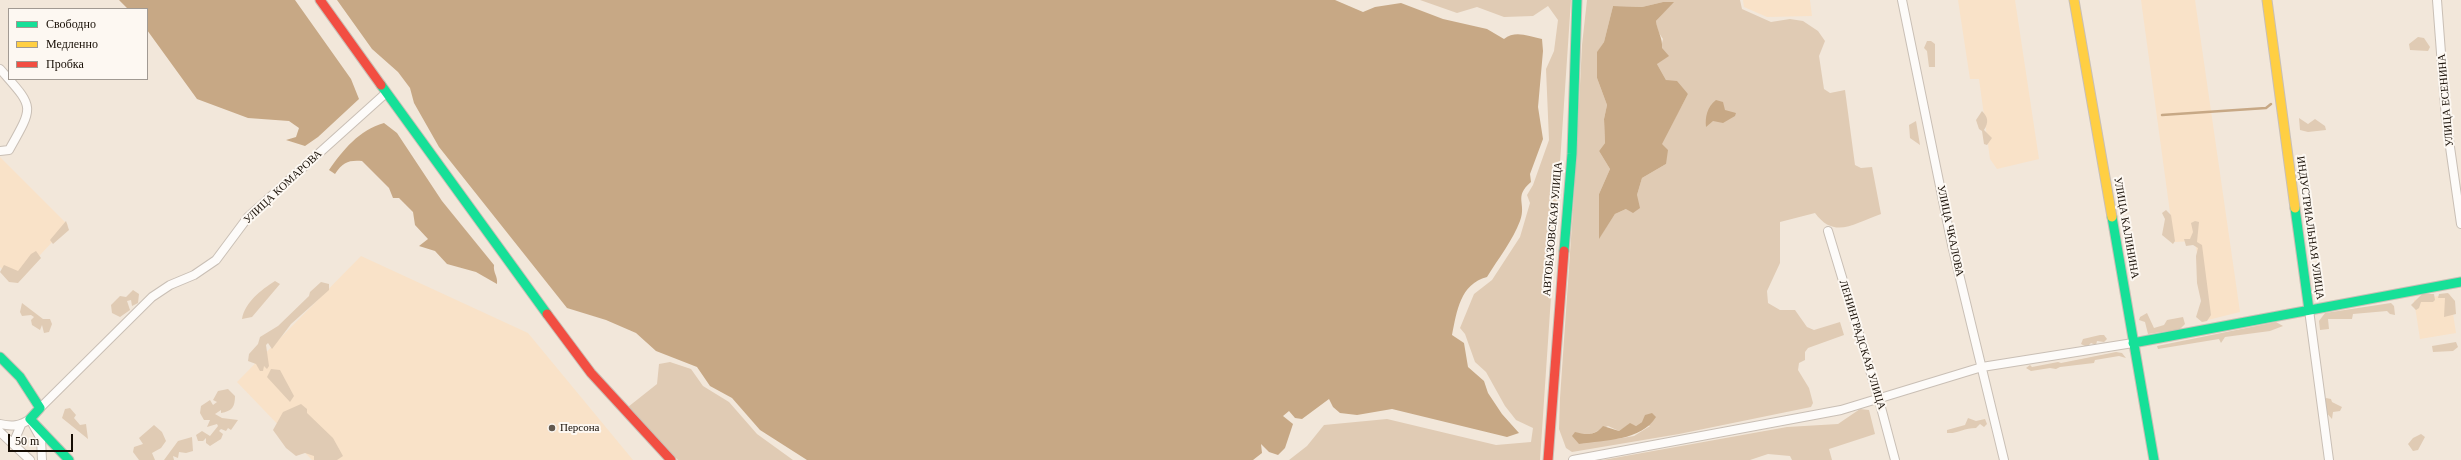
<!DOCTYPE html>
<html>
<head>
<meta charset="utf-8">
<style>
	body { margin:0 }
	#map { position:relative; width:2461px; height:460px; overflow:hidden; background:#f2e7da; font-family:Georgia,serif }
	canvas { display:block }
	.legend { position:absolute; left:8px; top:8px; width:140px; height:72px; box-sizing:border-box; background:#fdf8f2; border:1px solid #a19a93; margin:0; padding:5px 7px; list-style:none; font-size:12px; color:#160d04 }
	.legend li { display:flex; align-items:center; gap:8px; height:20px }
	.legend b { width:20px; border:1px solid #a19a93 }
	.scale { position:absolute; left:8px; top:434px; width:65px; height:18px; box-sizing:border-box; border:2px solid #160d04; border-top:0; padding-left:5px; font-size:12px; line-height:14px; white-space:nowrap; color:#160d04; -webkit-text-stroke:3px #fdf8f2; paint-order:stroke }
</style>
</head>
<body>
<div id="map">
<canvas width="2461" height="460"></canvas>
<ul class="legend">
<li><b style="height:5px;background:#16e098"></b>Свободно</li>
<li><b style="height:5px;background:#ffcf43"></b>Медленно</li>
<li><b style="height:5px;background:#f24e42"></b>Пробка</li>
</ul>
<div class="scale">50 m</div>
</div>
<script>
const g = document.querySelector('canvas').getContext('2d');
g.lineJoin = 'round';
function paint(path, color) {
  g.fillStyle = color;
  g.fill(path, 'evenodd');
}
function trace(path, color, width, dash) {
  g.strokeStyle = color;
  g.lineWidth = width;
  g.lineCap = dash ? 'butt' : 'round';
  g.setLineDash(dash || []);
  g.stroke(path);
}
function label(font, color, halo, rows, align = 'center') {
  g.font = font + ' Georgia,serif';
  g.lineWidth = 4;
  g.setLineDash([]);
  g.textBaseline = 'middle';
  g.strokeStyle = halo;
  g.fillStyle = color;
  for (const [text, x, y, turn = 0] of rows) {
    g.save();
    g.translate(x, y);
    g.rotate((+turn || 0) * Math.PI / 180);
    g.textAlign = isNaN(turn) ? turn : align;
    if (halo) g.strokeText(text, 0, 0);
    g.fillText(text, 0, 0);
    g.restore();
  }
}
const built = new Path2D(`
	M1743 0H1810L1812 16 1767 17 1744 7Z
	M1958 0H2015L2039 159 1997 169 1990 159 1979 79H1970Z
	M2141 0H2195L2240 312 2208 320 2195 241 2174 242Z
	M0 157 68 225 15 282 0 267Z
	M361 256 528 333 633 460H312L237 382Z
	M2450 294 2456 333 2420 339 2414 300Z`);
const green = new Path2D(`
	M1420 0H1571L1540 460H1289L1307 446 1324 425 1387 419 1496 445 1531 442 1533 428 1516 420 1505 406 1486 372 1475 362 1465 334 1460 328 1474 294 1492 280 1520 237 1530 203 1527 195 1533 185 1549 140 1546 69 1554 51 1558 20 1548 6 1533 16 1504 17 1477 7 1457 13Z
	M1587 0H1740L1742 9 1771 22 1790 19 1803 21 1818 31 1825 41 1819 56 1824 89 1830 93 1845 90 1855 165 1861 168 1872 167 1881 214C1854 223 1835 240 1815 213L1780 222V263L1767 291 1768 303 1780 310H1795L1807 327 1814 330 1840 322 1844 335 1808 348 1805 352V360L1799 363 1798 370 1809 388 1813 403 1811 407 1679 434 1572 452 1566 448 1559 429 1560 398 1576 166 1582 45ZM1663 2H1673L1656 21 1657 30 1663 39 1657 64 1666 80 1688 94 1661 144 1666 164 1642 178 1637 195 1626 209 1615 214 1599 238V194L1610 169 1599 151 1605 143 1604 119 1607 105 1597 78V53L1604 42 1613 6 1642 7ZM1642 422 1650 426 1634 436 1616 439 1572 436 1589 435 1608 426 1619 431 1630 424 1636 426Z
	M2418 37 2424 38 2430 47 2428 51 2410 50 2409 44Z
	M1927 41H1931L1935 44V67H1929L1927 51 1924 48Z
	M1982 111C1988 117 1989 122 1984 130L1992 138 1987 145 1984 144 1982 131 1979 129 1976 120Z
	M2299 118 2308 124 2315 119 2325 126 2326 130 2308 132 2300 130Z
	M1916 121 1920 145 1910 138 1909 125Z
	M2166 210 2171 215 2175 241 2173 244 2162 235 2165 219 2162 213Z
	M66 221 69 230 53 244 50 240Z
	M2195 221 2199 222 2197 242 2202 245 2211 315 2207 321 2202 322 2196 317 2201 301 2197 283 2196 256 2198 248 2193 245 2186 246 2184 239H2190L2193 232 2191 223Z
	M36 251 41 258 18 283 9 282 0 272 4 265 18 271 31 254Z
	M275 281 280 284 252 317 242 319C245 302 261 290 275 281Z
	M321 282 329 284V290L291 324 272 349 268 343 266 345 269 366 267 369 264 366 263 371H260L256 364 248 361 249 354 258 344 260 337 278 326 309 296 310 292Z
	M133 290 139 294 138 303 132 306 131 300 127 301 130 310 120 317 112 313 111 305 120 296 126 297Z
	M2448 293 2455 301 2456 314 2444 317 2445 298H2438L2439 294Z
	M2422 294H2434L2435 300 2433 302H2421L2419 308 2416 310 2411 305Z
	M22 303 43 319H50L52 324 49 332 44 333 42 325 40 330 32 325 31 320 34 317 31 315 22 316 20 312Z
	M2391 303 2394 306 2395 315 2390 314 2387 311 2353 314 2352 319H2328L2329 329 2320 330 2319 321 2325 313Z
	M2147 313 2154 328 2164 325 2167 320 2183 317 2185 324 2176 333 2168 331 2148 334 2145 322 2139 320 2140 317Z
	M2276 322 2283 326 2270 331 2225 337 2221 343 2219 339 2158 349 2157 346Z
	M2100 335H2104L2107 339 2104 342 2097 341 2096 345 2091 343 2087 347 2081 344 2083 339Z
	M2456 342 2458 347 2453 351 2433 352 2432 346Z
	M2116 352 2122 353 2126 358 2119 356 2095 360 2094 363 2060 367 2056 369 2050 368 2031 371 2026 368 2030 365 2032 367 2058 362 2061 363Z
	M670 362 691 369 703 386 729 402 757 434 793 460H678L628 407 657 384 659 364Z
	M271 369 280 370 294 396 290 402 267 377Z
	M228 389 235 396C235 407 232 411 221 413V410L215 414 222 418 238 420 231 430 228 428 226 431 221 429 219 431 223 434 221 439 210 446 206 443V438L203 441H198L196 435 202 431 210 436 218 426 217 424 207 427 210 420H204L200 413 201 406 210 400 213 405 217 402 213 400 218 391Z
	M2326 398 2331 399 2332 402 2342 407 2340 411 2333 412 2332 419 2324 410Z
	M301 404 307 409V413L333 438 343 456 337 460H314V456L305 453 296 456 286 448 273 430 283 412Z
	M70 408 76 415 74 418 80 425 86 424 88 439 62 418 65 409Z
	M1860 409 1869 410 1875 434 1829 449 1832 460H1792L1790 456 1768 454 1750 460H1603L1787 427 1838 424Z
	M1968 418 1976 421 1985 419 1987 424 1984 427 1980 424 1976 428C1964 428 1957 434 1947 433V430L1965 425Z
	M154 425 162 432 166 441 161 448 152 453 155 460H139L133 452 134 447 143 444 139 438Z
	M2421 434 2425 437 2418 450 2413 451 2408 444 2413 438Z
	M192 437 193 451 186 453 179 452 178 458 173 456 174 460H164L178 441Z`);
const water = new Path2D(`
	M119 0H295L351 79 359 99 318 137 305 146 286 140 296 137 299 128 289 121 248 118 197 99 147 30V9H128Z
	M337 0H1335L1363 12 1375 7 1401 3 1443 19 1487 29 1504 39C1515 30 1528 36 1542 39L1543 51 1538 107 1543 139 1530 174 1531 182C1513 197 1527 203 1520 221 1513 240 1498 259 1487 277 1460 284 1457 311 1452 335L1464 343 1468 367 1484 381 1488 393 1502 414 1519 433 1507 437 1392 409 1357 415 1340 413 1333 407 1329 399 1302 419 1295 418 1289 411 1283 416 1293 424 1285 448 1278 455 1269 452 1261 444 1262 453 1253 460H807L760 430 732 398 710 386 697 367 656 351 636 333 606 320 567 308 439 147 414 103 410 88 398 72 372 49Z
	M1663 2H1674L1656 21C1657 31 1663 38 1662 48L1669 56 1657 64 1666 80 1677 81 1688 94 1662 144 1668 150 1666 164 1642 178 1637 195 1640 208 1633 213 1626 209 1615 214 1599 239V194L1610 169 1599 151 1605 143 1604 119 1607 105 1597 78V52L1604 42 1613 6 1642 7Z
	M1716 100 1723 102 1725 110 1736 113 1735 116 1723 123 1713 121 1706 127C1705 117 1707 107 1716 100Z
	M384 123 397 133 442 201 494 265C493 273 498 276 497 284L476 272 447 264 435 251 419 246 428 239 415 225 413 212 399 198H393L389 188 362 161C349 160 343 162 335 174L329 170C343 150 359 130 384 123Z
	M1652 413 1656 417C1641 441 1605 440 1579 444L1572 436 1575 432C1586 435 1595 436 1603 426L1619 431 1630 423 1636 426 1642 422 1645 415Z`);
const stream = new Path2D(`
	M2162 115 2266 108 2271 104`);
const street = new Path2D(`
	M1902 0 1952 245 2004 460
	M2437 0 2446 119 2461 224
	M0 69C34 108 35 104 9 150L0 151
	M1828 231 1879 400 1895 460
	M2309 310 2329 460
	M40 408 152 297 170 285 194 275 216 260 248 217 386 93
	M0 424C12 427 20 426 30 419L41 439 42 460
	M0 432 30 460
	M17 448 15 439 21 425
	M1573 460 1841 410 1982 367 2133 343`);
const fast = new Path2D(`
	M381 85 547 314
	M2295 208 2309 310
	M2112 217 2154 460
	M1564 251 1572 154 1577 0
	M2133 343 2461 282
	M0 357 20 377 40 408 30 419 69 460`);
const slow = new Path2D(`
	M2074 0 2112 217
	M2267 0 2295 208`);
const jam = new Path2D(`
	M320 0 381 85
	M547 314 591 373 671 460
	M1548 460 1564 251`);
const markers = [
	[552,428,4,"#63594f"]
];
const streetNames = [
	["УЛИЦА ЕСЕНИНА",2446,100,-95],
	["УЛИЦА КОМАРОВА",283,187,-43],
	["УЛИЦА КАЛИНИНА",2126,228,80],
	["ИНДУСТРИАЛЬНАЯ УЛИЦА",2310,228,82],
	["АВТОБАЗОВСКАЯ УЛИЦА",1553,229,-85],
	["УЛИЦА ЧКАЛОВА",1950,231,78],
	["ЛЕНИНГРАДСКАЯ УЛИЦА",1862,345,73]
];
const poiNames = [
	["Персона",560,428]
];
paint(built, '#f9e2c8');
paint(green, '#e0cbb4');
paint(water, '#c7a885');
trace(stream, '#c7a885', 2.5);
trace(street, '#c9bfb5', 10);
trace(fast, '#c9bfb5', 11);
trace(slow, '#c9bfb5', 11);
trace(jam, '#c9bfb5', 11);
trace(street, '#fdfbf9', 8);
trace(fast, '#16e098', 9);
trace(slow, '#ffcf43', 9);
trace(jam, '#f24e42', 9);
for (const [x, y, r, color] of markers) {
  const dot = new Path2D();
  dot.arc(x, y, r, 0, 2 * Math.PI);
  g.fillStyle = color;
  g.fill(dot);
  trace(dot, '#fdf8f2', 1.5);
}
label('11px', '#160d04', '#fdf8f2', streetNames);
label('11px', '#160d04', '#fdf8f2', poiNames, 'left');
</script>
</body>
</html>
